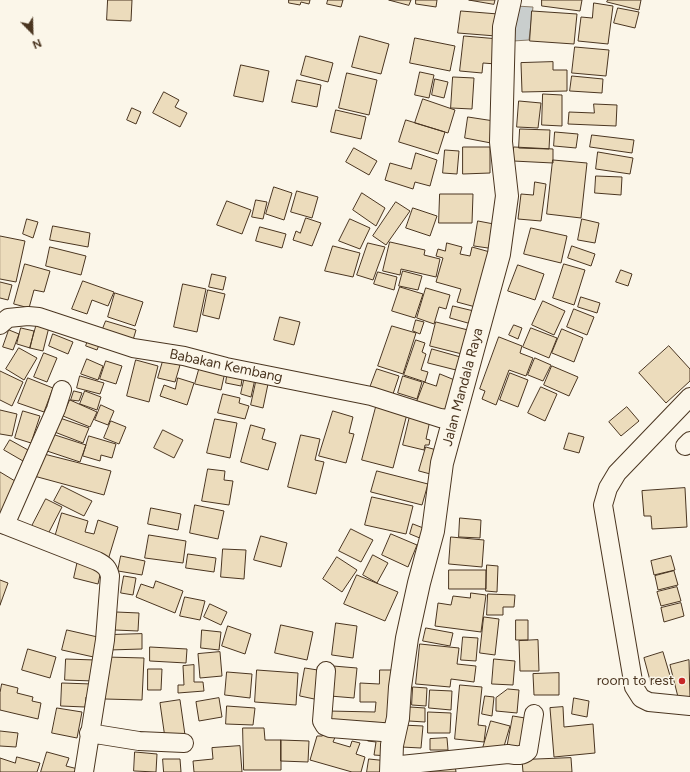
<!DOCTYPE html>
<html>
<head>
<meta charset="utf-8">
<style>
	body { margin:0 }
	#map { position:relative; width:690px; height:772px; overflow:hidden; background:#fbf6e9; font-family:Figtree,sans-serif }
	canvas { display:block }
	.north { position:absolute; left:12px; top:12px; width:40px; height:40px; -webkit-text-stroke:3px #fbf6e9; paint-order:stroke; rotate:157deg; font-size:11px; font-weight:700; line-height:16px; text-align:center; color:#4a3520 }
	.north::after { content:''; display:block; margin:auto; width:14px; height:18px; background:#4a3520; clip-path:polygon(50% 0,100% 100%,50% 72%,0 100%) }
</style>
</head>
<body>
<div id="map">
<canvas width="690" height="772"></canvas>
<div class="north">N</div>
</div>
<script>
const g = document.querySelector('canvas').getContext('2d');
g.lineJoin = 'round';
function paint(path, color) {
  g.fillStyle = color;
  g.fill(path, 'evenodd');
}
function trace(path, color, width, dash) {
  g.strokeStyle = color;
  g.lineWidth = width;
  g.lineCap = dash ? 'butt' : 'round';
  g.setLineDash(dash || []);
  g.stroke(path);
}
function label(font, color, halo, rows, align = 'center') {
  g.font = font + ' Figtree,sans-serif';
  g.lineWidth = 3;
  g.setLineDash([]);
  g.textBaseline = 'middle';
  g.strokeStyle = halo;
  g.fillStyle = color;
  for (const [text, x, y, turn = 0] of rows) {
    g.save();
    g.translate(x, y);
    g.rotate((+turn || 0) * Math.PI / 180);
    g.textAlign = isNaN(turn) ? turn : align;
    if (halo) g.strokeText(text, 0, 0);
    g.fillText(text, 0, 0);
    g.restore();
  }
}
const water = new Path2D(`
	M516 6 533 7 529 40 513 41Z`);
const building = new Path2D(`
	M108 0H132L131 21 107 20Z
	M289 0H310L309 4 301 2 300 5 289 3Z
	M328 0H343L341 7 327 4Z
	M389 0H411L409 5Z
	M416 0H437L436 7 416 4Z
	M469 0H495L494 4Z
	M542 0H582L580 11 542 6Z
	M608 0H641L639 10 607 2Z
	M594 3 613 6 608 44 578 41 581 17 592 18Z
	M618 8 639 12 635 28 614 23Z
	M461 11 498 14 496 36 458 33Z
	M532 11 577 14 574 44 530 41Z
	M360 36 389 44 381 74 352 67Z
	M464 36 499 39 496 64 483 63 482 73 460 71Z
	M415 38 455 46 450 71 410 63Z
	M575 47 609 50 606 76 572 73Z
	M306 56 333 63 328 82 301 75Z
	M553 62V70H567V91L522 92 521 63Z
	M241 65 269 71 263 102 234 96Z
	M420 72 434 75 429 98 415 95Z
	M347 73 377 80 369 115 339 108Z
	M572 76 603 79 602 93 570 91Z
	M453 77 474 78 472 109 451 108Z
	M435 79 448 82 444 98 432 95Z
	M297 80 321 85 317 107 292 102Z
	M164 92 179 100 175 107 187 113 180 127 153 113Z
	M543 94 562 95V126L542 125Z
	M423 99 455 110 448 133 415 123Z
	M519 101 541 103 538 128 517 127Z
	M594 104 617 105 616 126 568 124 569 112 594 113Z
	M132 108 141 112 136 124 127 120Z
	M336 110 366 117 361 139 331 132Z
	M468 117 494 121 491 143 465 138Z
	M406 120 445 132 438 154 399 142Z
	M520 129 550 130 549 149 519 148Z
	M555 132 578 134 576 148 554 146Z
	M592 135 634 140 632 153 590 147Z
	M463 147H490V173L463 174Z
	M514 147 553 149V163L513 161Z
	M354 148 377 161 369 175 346 162Z
	M445 150 459 151 457 174 443 173Z
	M598 152 633 158 630 174 596 169Z
	M416 153 437 160 430 186 415 182 413 189 385 180 390 163 411 169Z
	M553 160 587 163 581 218 547 214Z
	M596 176 622 177 621 195 595 193Z
	M535 182 546 184 541 221 518 219 521 194 533 195Z
	M274 187 292 193 284 220 266 214Z
	M297 191 318 197 312 218 291 212Z
	M362 193 385 208 376 226 353 210Z
	M440 194H473L472 223H439Z
	M256 200 267 202 263 219 252 217Z
	M227 201 251 210 242 234 217 225Z
	M396 202 410 211 386 245 373 236Z
	M413 208 437 216 430 236 406 228Z
	M306 218 321 223 312 246 293 240 296 231 300 233Z
	M27 219 38 222 33 238 23 234Z
	M350 219 370 228 360 249 339 241Z
	M582 219 599 223 595 243 578 240Z
	M478 221 499 225 495 249 474 246Z
	M53 226 90 233 88 247 50 240Z
	M260 227 286 234 282 248 256 241Z
	M531 228 567 236 561 263 524 254Z
	M0 236 25 241 16 282 0 279Z
	M390 242 425 250 424 255 440 259 436 277 401 269 400 275 383 271Z
	M368 243 385 247 373 280 357 275Z
	M447 243 462 247 460 254 470 256 472 247 497 254 483 309 457 302 461 289 436 282 443 258 436 256 438 249 445 251Z
	M333 246 360 253 353 277 325 271Z
	M572 246 595 254 591 266 568 258Z
	M50 247 86 256 81 275 46 266Z
	M25 264 50 271 44 292 34 290 29 308 14 304Z
	M564 264 585 270 574 305 553 298Z
	M518 265 544 274 535 300 508 291Z
	M621 270 632 274 628 286 616 282Z
	M403 271 422 276 418 290 399 286Z
	M378 272 397 277 394 290 374 284Z
	M212 274 226 277 223 290 209 287Z
	M83 281 114 292 108 306 92 300 87 314 72 309Z
	M0 282 12 285 8 300 0 298Z
	M183 284 206 289 197 332 174 327Z
	M400 287 423 294 415 318 392 311Z
	M426 288 450 295 446 309 439 307 434 324 417 318Z
	M208 290 225 294 219 319 203 315Z
	M115 293 143 302 135 326 108 317Z
	M581 297 600 303 597 313 578 307Z
	M543 301 565 311 554 335 532 325Z
	M453 306 478 312 475 325 450 318Z
	M574 309 594 317 587 335 567 327Z
	M280 317 300 322 294 345 274 340Z
	M416 320 424 322 420 334 413 331Z
	M106 321 136 330 133 340 102 331Z
	M436 322 468 330 462 354 430 346Z
	M37 323 49 327 43 351 30 348Z
	M514 325 522 328 518 339 509 335Z
	M392 326 416 333 403 374 378 366Z
	M21 328 34 331 30 348 17 344Z
	M531 328 557 338 549 358 523 347Z
	M562 329 583 338 574 362 552 353Z
	M9 330 19 334 13 350 3 347Z
	M53 334 73 342 68 354 49 346Z
	M89 337 101 340 97 350 86 346Z
	M499 337 522 346 520 353 533 358 526 376 509 370 496 405 482 399 485 391 480 389Z
	M416 340 425 343 422 352 426 354 421 370 428 372 425 382 404 375Z
	M669 346 690 369V381L666 403 639 373Z
	M19 348 37 358 24 380 6 369Z
	M432 349 464 358 460 371 428 363Z
	M44 353 57 358 47 382 34 377Z
	M535 358 551 365 543 381 528 375Z
	M87 359 103 366 98 380 81 374Z
	M136 360 158 366 149 402 127 396Z
	M106 361 122 366 116 384 100 379Z
	M163 361 180 365 175 382 158 378Z
	M200 366 225 372 221 390 195 384Z
	M552 366 578 377 569 396 544 385Z
	M377 369 399 376 391 400 368 393Z
	M0 371 23 382 12 406 0 400Z
	M510 373 528 380 518 407 500 400Z
	M440 374 457 381 445 414 416 403 424 382 436 386Z
	M80 376 104 383 100 394 77 388Z
	M227 376 242 379 241 386 226 383Z
	M245 376 255 379 251 397 241 394Z
	M403 376 422 382 417 399 398 393Z
	M28 378 53 388 44 412 18 403Z
	M178 378 194 383 187 405 160 396 164 385 175 389Z
	M256 382 268 384 263 408 251 405Z
	M541 387 557 394 545 421 528 413Z
	M74 391 82 393 79 401 71 400Z
	M85 391 101 397 97 410 80 404Z
	M223 394 240 398 239 403 249 406 245 419 218 413Z
	M70 400 97 412 90 427 63 416Z
	M101 405 114 411 108 425 95 420Z
	M376 407 407 414 393 468 362 460Z
	M627 407 639 421 621 436 609 422Z
	M0 410 17 414 12 436 0 434Z
	M23 411 40 416 31 443 15 438Z
	M333 411 353 417 349 433 354 434 346 463 319 456Z
	M410 416 430 420 426 439 430 440 429 445H425L424 450 403 445Z
	M57 417 89 428 83 443 52 431Z
	M215 419 237 423 230 458 207 453Z
	M111 421 126 427 119 444 104 438Z
	M251 425 265 429 262 439 276 443 268 470 241 462Z
	M163 430 183 440 174 458 154 448Z
	M49 433 86 445 80 462 44 450Z
	M569 433 584 437 579 453 564 449Z
	M301 435 320 439 315 460 324 462 316 494 288 487Z
	M89 436 116 444 112 458 101 455 100 461 83 456Z
	M10 440 28 450 23 461 4 450Z
	M426 447 440 451 434 475 419 471Z
	M40 453 111 471 104 495 34 476Z
	M208 469 225 471 224 480 233 481 229 505 202 501Z
	M377 471 428 484 422 505 371 492Z
	M0 472 20 484 0 518Z
	M62 486 92 501 84 516 54 501Z
	M685 488 687 527 652 529 651 516H644L642 491Z
	M372 497 413 506 406 534 365 525Z
	M46 499 62 507 48 534 32 526Z
	M195 505 224 511 218 539 190 533Z
	M151 508 181 514 178 530 148 524Z
	M62 513 88 521 85 532 94 534 98 520 118 527 108 560 53 544Z
	M460 518 481 520 480 538 459 537Z
	M413 524 431 531 427 541 410 534Z
	M351 529 373 540 361 562 339 551Z
	M391 534 417 545 408 567 382 555Z
	M149 535 186 541 183 563 145 558Z
	M261 536 287 543 281 567 254 560Z
	M451 537 484 540 482 567 449 564Z
	M223 549 246 550 244 579 221 577Z
	M188 554 216 558 214 572 186 568Z
	M373 555 388 563 377 583 363 575Z
	M121 556 145 561 142 575 118 571Z
	M671 556 675 570 654 575 651 561Z
	M337 557 357 570 342 592 323 579Z
	M78 560 102 566 98 584 74 578Z
	M487 565 498 566 497 592 486 591Z
	M449 570H486V589H449Z
	M674 571 678 585 658 590 655 576Z
	M357 575 398 592 385 621 344 604Z
	M124 576 136 578 133 595 121 593Z
	M0 580 8 583 0 605Z
	M156 581 183 591 175 613 136 597 141 584 153 588Z
	M677 587 681 601 661 606 657 592Z
	M471 593 486 595 481 632 435 626 438 603 451 605 453 596 470 598Z
	M488 594 515 595 514 607H503V615H487Z
	M185 597 205 601 200 620 180 616Z
	M681 603 684 616 664 622 661 608Z
	M210 604 227 612 221 625 204 617Z
	M116 612 139 613 138 631 115 630Z
	M484 617 499 619 495 655 480 653Z
	M516 620H528V640H516Z
	M336 623 357 626 353 658 332 655Z
	M281 625 313 632 307 660 275 653Z
	M228 626 251 634 245 654 222 646Z
	M426 628 453 633 450 646 423 641Z
	M67 630 102 638 98 658 62 650Z
	M202 630 221 632 219 650 201 648Z
	M142 634V649L109 650V635Z
	M463 637 478 638 476 661 461 660Z
	M538 640 539 671H520L519 641Z
	M420 644 459 648 457 664 476 666 474 682 451 679 450 687 416 684Z
	M150 647 187 649 186 663 150 661Z
	M28 649 56 657 50 678 22 670Z
	M220 652 222 676 200 678 198 654Z
	M663 652 671 679 651 684 644 658Z
	M106 657 144 658 142 700 105 699Z
	M66 659 95 660 94 681 65 680Z
	M494 659 515 661 513 685 492 684Z
	M689 660 690 698 679 701 670 665Z
	M194 665V682H203L204 691 178 693V685H184L183 666Z
	M333 666 357 668 354 698 330 696Z
	M305 668 324 671 319 700 300 696Z
	M148 669H162L161 690H148Z
	M257 670 298 673 296 705 255 702Z
	M380 670H397L395 723 329 721V711L375 712 376 702H360V683L379 684Z
	M227 672 252 674 250 698 225 695Z
	M559 673V695H534L533 674Z
	M62 683 92 684V698L86 697 85 707 61 706Z
	M2 684 18 688 17 693 33 697 32 701 41 703 38 719 0 710V693Z
	M460 685 482 687 478 725 486 726 484 742 455 739Z
	M413 687 427 688 426 706 412 705Z
	M508 689 519 690 517 713 496 711V698Z
	M430 690 452 691 451 710 429 708Z
	M485 696 494 697 492 716 482 714Z
	M219 698 222 717 199 721 196 702Z
	M574 698 589 701 587 717 572 714Z
	M180 700 185 735 165 738 160 703Z
	M227 706 255 708 253 725 226 724Z
	M410 707 425 708V722L409 721Z
	M563 707 564 727 593 724 595 753 554 757 550 708Z
	M57 708 82 712 77 738 52 733Z
	M428 712 451 713 450 733H428Z
	M513 716 531 719 525 751 507 748Z
	M491 721 510 726 502 753 483 748Z
	M402 725 423 726 421 748 401 747Z
	M243 728H264L265 740H281V770H244Z
	M0 731 18 733 16 747 0 746Z
	M323 731 336 735 333 742 350 747 352 741 360 743 356 754 365 757 361 772H352L310 760 317 736H322Z
	M368 734 390 736 388 756 374 755 376 742 368 741Z
	M447 738 448 750H430V739Z
	M281 740 309 741 308 762 281 761Z
	M240 746 242 772H194L193 761 213 759 212 748Z
	M47 752 69 758 66 766 78 769V772H41Z
	M135 752 157 754 156 772 134 771Z
	M17 757 40 763 37 772H0V758L15 763Z
	M571 758 572 772H523L522 760Z
	M163 759H180L181 772H164Z
	M369 759 388 761 387 772H367Z
	M455 765 456 772H429L428 769Z`);
const minor = new Path2D(`
	M0 325 8 318 28 316 39 317 133 348 184 356 226 367 371 396 440 418 455 420
	M690 397 617 473 608 488 603 505 634 687 641 698 649 702 690 706
	M685 446 690 441
	M0 523 97 561C105 565 108 568 110 576L105 640 84 772
	M5 525 56 409 62 390
	M326 671 322 721 325 726 330 728 395 733
	M89 733 139 741 184 743
	M391 766 508 754C515 755 522 757 528 751L534 714`);
const tertiary = new Path2D(`
	M391 772 392 745 398 718 400 687 407 638 419 583 433 531 442 463 499 254 507 196 501 142 504 27 510 0`);
const markers = [
	[682,681,4,"#c62828"]
];
const streetNames = [
	["Babakan Kembang",226,366,12],
	["Jalan Mandala Raya",463,387,-75]
];
const poiNames = [
	["room to rest",674,681]
];
paint(water, '#c9cecd');
trace(water, '#887966', 1);
paint(building, '#ecdcbc');
trace(building, '#4a3520', 1);
trace(minor, '#4a3520', 20);
trace(tertiary, '#4a3520', 24);
trace(minor, '#fbf6e9', 18);
trace(tertiary, '#fbf6e9', 22);
for (const [x, y, r, color] of markers) {
  const dot = new Path2D();
  dot.arc(x, y, r, 0, 2 * Math.PI);
  g.fillStyle = color;
  g.fill(dot);
  trace(dot, '#fbf6e9', 1.5);
}
label('14px', '#4a3520', '#fbf6e9', streetNames);
label('14px', '#4a3520', '#fbf6e9', poiNames, 'right');
</script>
</body>
</html>
